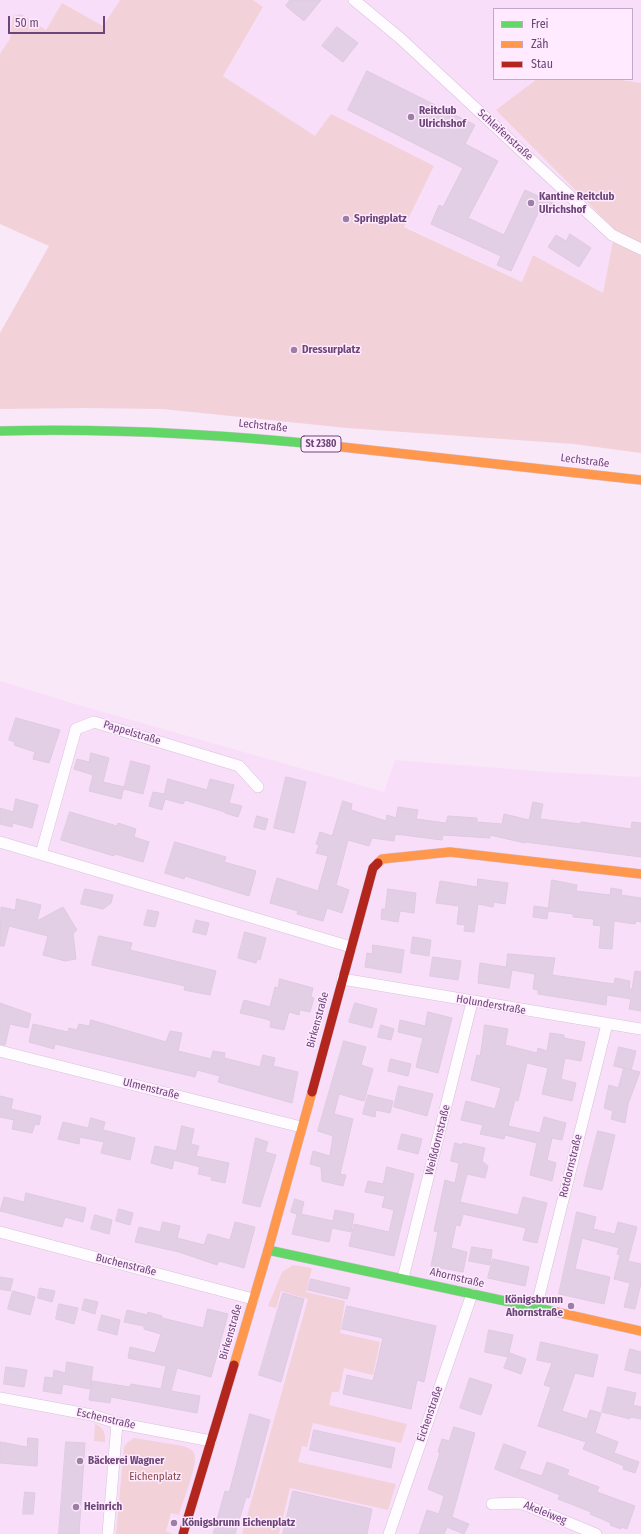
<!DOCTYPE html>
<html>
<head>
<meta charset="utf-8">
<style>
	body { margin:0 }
	#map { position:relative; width:641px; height:1534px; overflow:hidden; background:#f8e8f8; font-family:"Fira Sans Condensed",sans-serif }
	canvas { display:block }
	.legend { position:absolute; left:493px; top:8px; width:140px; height:72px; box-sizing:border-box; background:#ffeaff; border:1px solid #c4a8c9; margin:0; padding:5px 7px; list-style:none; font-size:12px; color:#6c4678 }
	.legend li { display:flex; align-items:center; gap:8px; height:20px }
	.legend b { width:20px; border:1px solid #c4a8c9 }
	.scale { position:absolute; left:8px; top:16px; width:97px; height:18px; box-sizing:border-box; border:2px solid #6c4678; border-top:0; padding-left:5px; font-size:12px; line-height:14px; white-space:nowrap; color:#6c4678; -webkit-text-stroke:3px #ffeaff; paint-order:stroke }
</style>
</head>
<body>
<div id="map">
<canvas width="641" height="1534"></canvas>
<ul class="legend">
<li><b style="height:5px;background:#63d668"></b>Frei</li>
<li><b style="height:5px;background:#ff974d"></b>Zäh</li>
<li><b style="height:5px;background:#b3261e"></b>Stau</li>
</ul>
<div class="scale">50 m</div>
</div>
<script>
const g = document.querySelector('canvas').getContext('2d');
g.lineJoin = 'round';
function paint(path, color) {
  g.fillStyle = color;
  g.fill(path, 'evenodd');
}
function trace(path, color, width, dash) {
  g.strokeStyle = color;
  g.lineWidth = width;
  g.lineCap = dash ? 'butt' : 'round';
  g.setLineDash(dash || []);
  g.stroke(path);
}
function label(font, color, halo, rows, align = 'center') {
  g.font = font + ' "Fira Sans Condensed",sans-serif';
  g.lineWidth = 3;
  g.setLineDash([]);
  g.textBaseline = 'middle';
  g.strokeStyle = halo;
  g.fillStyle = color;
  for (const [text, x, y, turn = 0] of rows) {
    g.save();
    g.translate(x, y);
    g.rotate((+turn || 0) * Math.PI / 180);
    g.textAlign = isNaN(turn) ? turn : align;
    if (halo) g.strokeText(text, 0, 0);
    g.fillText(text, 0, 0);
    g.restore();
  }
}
const residential = new Path2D(`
	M0 0H120L103 26 62 4 46 30 0 76Z
	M253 0H641V83L615 79H632V9H494V79H537L497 110 615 230 603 293 533 255 522 282 404 226 434 166 315 137 223 76 263 8Z
	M0 681 75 704 384 792 395 760 549 772 641 777V1534H0Z`);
const green = new Path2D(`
	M120 0H253L263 7 223 76 315 136 331 114 434 166 404 227 522 282 533 255 603 293 615 230 496 110 537 79H615L641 83V453L574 444 347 428 163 409 85 408 0 409V333L49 246 0 224V54L10 39 13 16 21 14 46 30 62 3 103 26Z
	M293 1265 312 1268 306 1292 345 1301 340 1333 380 1342 373 1375 344 1368 339 1392H332L329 1405 407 1424 401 1443 313 1423 307 1447 302 1446 298 1462 396 1484 388 1510 290 1488 279 1534H242L308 1299 281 1291 276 1308 268 1306 282 1272Z
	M95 1424C103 1427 106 1433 105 1442L94 1441Z
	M134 1438 183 1446C188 1448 192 1449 194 1453 199 1464 182 1502 179 1515L171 1513 166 1531 173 1534H116L124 1447 128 1442Z`);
const building = new Path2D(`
	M290 0H321L304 21 286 6Z
	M337 27 358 43 343 62 322 46Z
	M367 71 475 125 465 144 498 161 468 218 504 235 525 190 553 203 547 215 539 211 511 271 497 265 501 256 431 224 439 205 443 207 463 168 348 110Z
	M570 234 591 248 579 267 548 247 556 235 566 241Z
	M16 718 60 730 49 763 33 759 35 752 14 745 15 742 9 740Z
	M91 753 109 758 103 782 124 787 121 799 89 791 93 775 74 769 77 759 89 762Z
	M131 761 150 766 143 794 124 789Z
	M286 777 306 782 294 833 274 828Z
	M168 779 207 790 210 779 234 785 229 803 242 806 238 817 225 813V812L185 800 183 804 165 799 162 810 149 806 153 792 164 794Z
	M16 799 38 805 32 828 13 823 12 827 0 824V808L13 812Z
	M343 801 352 804 351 810 386 821 387 815 396 818 398 807 418 810 416 819 446 823 448 816 477 818V822L502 824 504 814 529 820 533 802 543 804 540 819 581 824V822L631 829 632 822 641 823V857L525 842V843L490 835V838L443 835 442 840 395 834 394 841 372 838 369 846 348 840 336 885 349 890 342 913 327 908 323 921 297 914 298 911 270 903 277 878 318 891 328 856 316 853 319 845 316 844 320 832 332 836Z
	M70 812 117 826 118 823 136 829 134 837 149 842 143 862 115 854 114 856 61 840Z
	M257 816 268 819 265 830 254 827Z
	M175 842 226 857 224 862 256 871 249 896 185 876 184 879 165 873Z
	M478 879 508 883 505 904 494 902 493 907 478 904 474 932 464 931 465 925 457 924 459 906 436 903 440 881 477 887Z
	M552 880 577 885 576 891 610 895 611 888 622 890 621 895 641 898V922L636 921 635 924 614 921 612 949 599 948 601 926 593 925 594 919 573 917V914L548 911 547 919 533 917 534 906 548 908Z
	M85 889 113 895 111 903 103 909 81 904Z
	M388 889 416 893 414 913 400 911 398 922 381 919 382 909H385Z
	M17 899 41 905 37 921 63 907 77 930 73 933 76 959 65 961 43 955 48 936 9 926 4 946H0L1 907 15 910Z
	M148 910 159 912 155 927 144 925Z
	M196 920 209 923 206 935 193 932Z
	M245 932 266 938 260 960 257 959 256 963 238 958Z
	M99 936 132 943 130 950 216 971 210 995 184 990 185 986 92 965Z
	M413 937 431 940 429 956 411 953Z
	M373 945 404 950 401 973 365 967 367 953 372 954Z
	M508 954 555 958 552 975 614 984 615 978 630 981 629 989H632L635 971 641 972V1011L629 1009 631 999 607 995 606 1005 538 994V990L533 989 535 974 512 970 509 988 478 983 480 963 506 967Z
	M433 957 461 961 458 980 430 976Z
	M280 979 313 988 311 997 314 998 310 1012 300 1010 299 1015 289 1012 284 1030 270 1027 271 1021 266 1019 240 1013 244 1000 270 1007 275 987 278 988Z
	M0 1003 31 1014 28 1028 10 1024 5 1045 0 1044Z
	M355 1003 377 1009 372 1028 349 1022Z
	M428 1012 452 1018 438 1073 416 1067 423 1038 398 1032 400 1020 425 1026Z
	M91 1020 166 1042 170 1031 182 1033 178 1051 211 1059 213 1051 225 1053 224 1058 260 1067 263 1055 275 1058 273 1066 298 1072 292 1103 218 1082 220 1076 197 1070 195 1077 55 1044 54 1049 29 1042 33 1024 68 1032 69 1028 77 1030 79 1024 89 1026Z
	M381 1025 394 1029 391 1040 378 1037Z
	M485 1025 508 1029 505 1045 537 1053 538 1048 547 1051 550 1033 564 1035V1038L585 1042 581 1061 565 1058 561 1079 576 1083 572 1101 542 1094 548 1068 527 1063 518 1101 515 1100 508 1126 540 1133 544 1117 566 1123 562 1140 552 1138 547 1160 556 1163 552 1181 530 1175 537 1143 505 1135 504 1139 480 1134 483 1125 461 1120 466 1101 495 1109 501 1088 471 1080 477 1055 480 1056Z
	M344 1041 366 1047 361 1065 373 1069 364 1101 339 1094 334 1114 353 1119 340 1174 346 1175 343 1186 322 1181 321 1167 310 1164 313 1151 330 1156 333 1136 318 1131Z
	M619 1047 636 1051 631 1070 614 1066Z
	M391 1059 411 1064 408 1076 388 1071Z
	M624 1068 640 1072 628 1104 625 1123 611 1119 613 1111 604 1108 609 1085 618 1088Z
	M399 1086 433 1094 427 1116 394 1107Z
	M368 1095 393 1101 390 1113 376 1110 375 1117 363 1114Z
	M0 1096 13 1099 11 1109 41 1116 39 1125 35 1124 32 1133 12 1129 14 1120 0 1117Z
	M91 1118 105 1122 103 1130 135 1138 130 1160 101 1153 104 1142 80 1137 79 1144 58 1139 63 1122 88 1128Z
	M182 1126 194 1129 191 1144 199 1146 196 1156 229 1163 225 1183 211 1180 212 1177 198 1174 200 1167 174 1160 172 1169 151 1163 155 1146 176 1151Z
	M598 1131 615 1135 602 1190 584 1186Z
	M402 1134 422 1139 418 1154 398 1149Z
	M256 1138 268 1142 265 1152 276 1155 260 1207 243 1203Z
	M455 1143 462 1145 463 1143 485 1148 482 1161 488 1166 485 1178 467 1174 460 1202 518 1215 523 1197 547 1203 537 1243 523 1240 526 1228 463 1214 460 1226 456 1225 451 1248 467 1252 463 1272 431 1266 438 1232 434 1231 445 1180 455 1183 459 1163 451 1161Z
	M387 1167 414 1174 394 1256 349 1246 354 1224 389 1232 394 1210 382 1207 385 1196 365 1192 368 1181 383 1184Z
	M26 1193 86 1208 83 1222 65 1217 62 1227 0 1211 4 1197 24 1202Z
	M295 1199 304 1202 301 1214 333 1221 335 1210 354 1214 351 1232 332 1228 329 1242 292 1234 297 1214 291 1212Z
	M119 1209 133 1213 130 1225 116 1221Z
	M577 1212 596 1217 593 1229 615 1234 618 1222 637 1227 628 1261 641 1264V1283L635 1309 624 1307 630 1283 614 1279 620 1255 617 1254 619 1248 582 1238 575 1269 610 1277 604 1304 559 1294Z
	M95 1215 112 1220 109 1234 91 1229Z
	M163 1222 180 1226 177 1238 204 1245 208 1234 230 1240 235 1222 255 1227 244 1268 219 1261 217 1265 179 1252 135 1242 139 1227 160 1232Z
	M472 1247 492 1250 490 1265 469 1261Z
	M493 1259 529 1267 525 1286 488 1278Z
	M0 1277 13 1279 10 1291 0 1289Z
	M311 1279 350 1288 347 1299 308 1290Z
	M40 1288 55 1291 52 1302 38 1298Z
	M13 1291 35 1297 30 1315 8 1309Z
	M283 1293 304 1299 281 1382 259 1375Z
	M85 1299 98 1302 95 1314 82 1310Z
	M59 1304 78 1308 74 1324 56 1319Z
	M347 1306 436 1326 424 1382 417 1380 411 1409 343 1394 347 1375 373 1381 383 1338 342 1329Z
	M208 1309 228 1314 211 1377 177 1368 171 1391 200 1396 197 1413 111 1397 110 1403 89 1400 92 1381 130 1387 131 1384 161 1389 166 1366 128 1358 130 1347 155 1353 161 1334 144 1329V1326L124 1322 127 1310 147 1315 148 1312 162 1316V1318L203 1328Z
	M102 1315 120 1320 117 1335 98 1330Z
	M489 1330 513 1335 508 1357 485 1352Z
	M541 1342 598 1355 593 1377 575 1373 562 1411 587 1419 590 1410 601 1413 595 1433 618 1442 614 1453 639 1462 635 1473 623 1469 624 1466 583 1449 586 1442 538 1426 551 1387 544 1385 552 1363 537 1360Z
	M630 1349 641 1352V1374L625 1370Z
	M510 1353 526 1359 521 1374 504 1368Z
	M67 1362 93 1367 90 1389 63 1384 61 1394 43 1391 45 1377 53 1378 54 1370 65 1373Z
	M6 1367 27 1370 24 1387 4 1384Z
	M470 1378 492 1385 481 1415 460 1408Z
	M608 1387 636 1393 633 1405 641 1407V1419L630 1417V1419L602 1412Z
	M250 1414 270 1420 249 1498 246 1497 235 1534H213L225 1491 229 1492Z
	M454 1427 475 1433 452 1517 469 1524 464 1534 447 1527 444 1534H419L427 1510 439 1514 444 1496 428 1489 440 1453 438 1452 442 1439 449 1441Z
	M314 1430 395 1448 391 1468 310 1450Z
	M28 1438 38 1439 37 1466 0 1463V1442L27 1447Z
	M66 1442 85 1443 79 1534H59Z
	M504 1444 526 1452 517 1474 520 1469 542 1476 547 1462 569 1470 567 1475 599 1487 597 1492 635 1506 627 1529 621 1527V1529L610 1525 611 1523 590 1514 591 1512 558 1499 560 1495 495 1469Z
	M293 1491 372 1509 367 1534H283Z
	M25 1492 35 1493 33 1514H23Z`);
const street = new Path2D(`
	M354 0 400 38 612 235 641 249
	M0 842 351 947
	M41 854 76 729 94 722 239 766 258 787
	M342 979 641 1029
	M0 1051 301 1127
	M0 1232 253 1299
	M403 1278 472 1002
	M536 1308 607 1024
	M0 1398 92 1415 117 1423 211 1441
	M492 1504 521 1503 596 1534
	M108 1534 117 1423
	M389 1534 472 1294`);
const fast = new Path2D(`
	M0 431C108 428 216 434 324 445
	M268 1250 556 1312`);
const slow = new Path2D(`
	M324 445 641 480
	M378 863 382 859 450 852 641 874
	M556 1312 641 1331
	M234 1365 268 1250 312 1092`);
const jam = new Path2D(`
	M312 1092 373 868 378 863
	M183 1534 234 1365`);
const markers = [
	[411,117,4,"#9d7fa5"],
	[531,203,4,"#9d7fa5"],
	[346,219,4,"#9d7fa5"],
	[294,350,4,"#9d7fa5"],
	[571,1306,4,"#9d7fa5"],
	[80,1461,4,"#9d7fa5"],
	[76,1507,4,"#9d7fa5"],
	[174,1523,4,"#9d7fa5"]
];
const shields = [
	[321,444,40]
];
const shieldNames = [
	["St 2380",321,444]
];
const poiNames = [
	["Reitclub",419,111],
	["Ulrichshof",419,124],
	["Kantine Reitclub",539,197],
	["Ulrichshof",539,210],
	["Springplatz",354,219],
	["Dressurplatz",302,350],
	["Königsbrunn",563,1300,"right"],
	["Ahornstraße",563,1313,"right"],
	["Bäckerei Wagner",88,1461],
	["Heinrich",84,1507],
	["Königsbrunn Eichenplatz",182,1523]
];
const streetNames = [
	["Schleifenstraße",505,135,42],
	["Lechstraße",263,426,6],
	["Lechstraße",585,461,7],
	["Pappelstraße",132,733,17],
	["Holunderstraße",491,1005,10],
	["Birkenstraße",318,1020,-75],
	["Ulmenstraße",151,1089,14],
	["Weißdornstraße",438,1140,-76],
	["Rotdornstraße",571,1166,-76],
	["Buchenstraße",126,1265,14],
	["Ahornstraße",457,1278,13],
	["Birkenstraße",231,1332,-74],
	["Eichenstraße",430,1414,-71],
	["Eschenstraße",106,1419,13],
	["Akeleiweg",545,1513,22]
];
const parkNames = [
	["Eichenplatz",155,1477]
];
paint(residential, '#f9defa');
paint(green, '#f2d1d9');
paint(building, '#e2cfe5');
trace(building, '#decae1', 1);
trace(street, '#d3c4d6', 12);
trace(fast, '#d4c4d7', 10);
trace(slow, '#d4c4d7', 10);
trace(jam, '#d4c4d7', 10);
trace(street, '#fefcfe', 11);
trace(fast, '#63d668', 9);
trace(slow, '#ff974d', 9);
trace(jam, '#b3261e', 9);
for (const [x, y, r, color] of markers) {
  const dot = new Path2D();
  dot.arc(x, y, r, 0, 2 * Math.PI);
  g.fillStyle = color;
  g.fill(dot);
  trace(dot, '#ffeaff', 1.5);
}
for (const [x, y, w] of shields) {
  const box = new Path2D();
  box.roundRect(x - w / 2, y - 8, w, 16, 3);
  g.fillStyle = '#ffeaff';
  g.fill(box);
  trace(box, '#6c4678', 1);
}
label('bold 10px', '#6c4678', null, shieldNames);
label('bold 11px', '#6c4678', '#ffeaff', poiNames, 'left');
label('11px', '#6c4678', '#ffeaff', streetNames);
label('11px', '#8c4942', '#ffeaff', parkNames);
</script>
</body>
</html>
